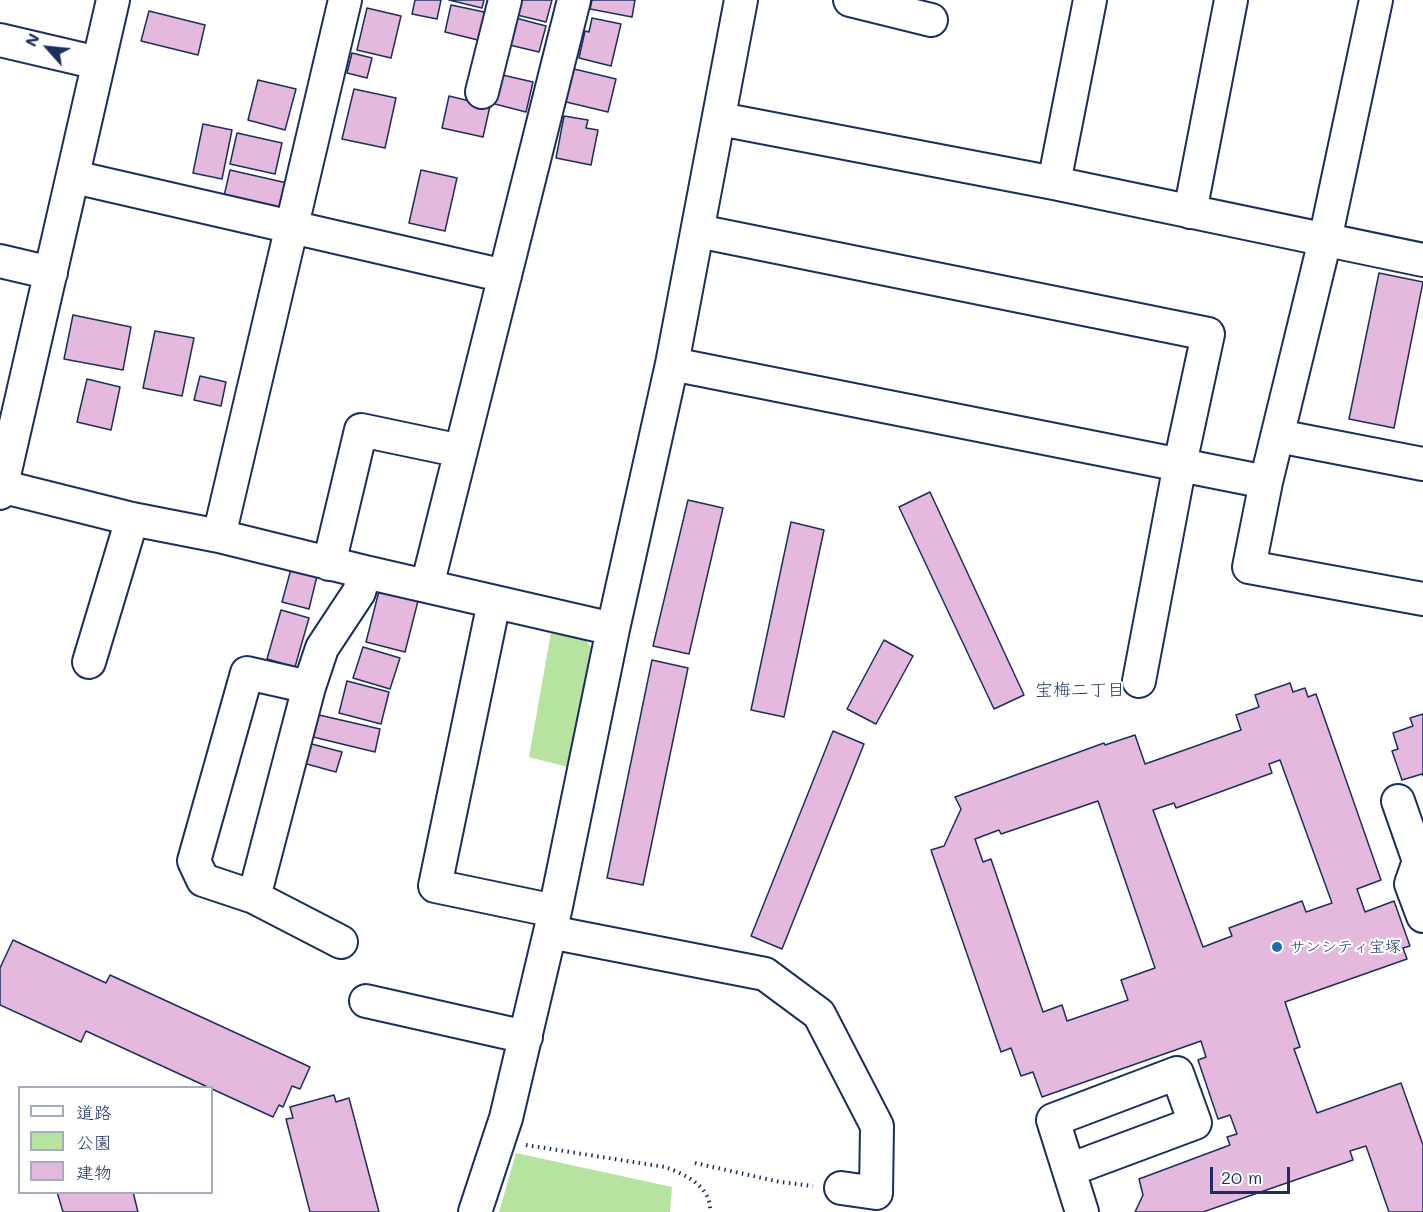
<!DOCTYPE html>
<html>
<head>
<meta charset="utf-8">
<style>
	body { margin:0 }
	#map { position:relative; width:1423px; height:1212px; overflow:hidden; background:#fff; font-family:Mali,"Klee One",sans-serif }
	canvas { display:block }
	.legend { position:absolute; left:18px; top:1086px; width:195px; height:108px; box-sizing:border-box; background:#fff; border:2px solid #a4acbf; margin:0; padding:8px 10px; list-style:none; font-size:18px; color:#1b2f5e }
	.legend li { display:flex; align-items:center; gap:12px; height:30px }
	.legend b { width:30px; border:2px solid #a4acbf }
	.north { position:absolute; left:18px; top:18px; width:60px; height:60px; -webkit-text-stroke:4px #fff; paint-order:stroke; rotate:297deg; font-size:16px; font-weight:700; line-height:24px; text-align:center; color:#1b2f5e }
	.north::after { content:''; display:block; margin:auto; width:21px; height:27px; background:#1b2f5e; clip-path:polygon(50% 0,100% 100%,50% 72%,0 100%) }
	.scale { position:absolute; left:1210px; top:1167px; width:80px; height:27px; box-sizing:border-box; border:3px solid #1b2f5e; border-top:0; padding-left:8px; font-size:18px; line-height:21px; white-space:nowrap; color:#1b2f5e; -webkit-text-stroke:4px #fff; paint-order:stroke }
</style>
</head>
<body>
<div id="map">
<canvas width="1423" height="1212"></canvas>
<ul class="legend">
<li><b style="height:8px;background:#fff"></b>道路</li>
<li><b style="height:16px;background:#b7e3a0"></b>公園</li>
<li><b style="height:16px;background:#e5b9de"></b>建物</li>
</ul>
<div class="north">N</div>
<div class="scale">20 m</div>
</div>
<script>
const g = document.querySelector('canvas').getContext('2d');
g.lineJoin = 'round';
function paint(path, color) {
  g.fillStyle = color;
  g.fill(path, 'evenodd');
}
function trace(path, color, width, dash) {
  g.strokeStyle = color;
  g.lineWidth = width;
  g.lineCap = dash ? 'butt' : 'round';
  g.setLineDash(dash || []);
  g.stroke(path);
}
function label(font, color, halo, rows, align = 'center') {
  g.font = font + ' Mali,"Klee One",sans-serif';
  g.lineWidth = 4.5;
  g.setLineDash([]);
  g.textBaseline = 'middle';
  g.strokeStyle = halo;
  g.fillStyle = color;
  for (const [text, x, y, turn = 0] of rows) {
    g.save();
    g.translate(x, y);
    g.rotate((+turn || 0) * Math.PI / 180);
    g.textAlign = isNaN(turn) ? turn : align;
    if (halo) g.strokeText(text, 0, 0);
    g.fillText(text, 0, 0);
    g.restore();
  }
}
const green = new Path2D(`
	M551 632 585 639 595 653 571 768 529 757Z
	M516 1153 672 1187 670 1212H499Z`);
const building = new Path2D(`
	M415 0H441L437 19 412 14Z
	M449 0H484L482 8Z
	M516 0H552L546 22 513 14Z
	M592 0H635L632 17 590 9Z
	M451 5 489 13 482 41 445 32Z
	M367 8 401 16 391 58 357 50Z
	M149 11 205 25 198 55 141 41Z
	M508 16 546 26 539 52 501 43Z
	M592 18 621 24 611 66 579 58 585 31 589 32Z
	M352 53 372 58 367 78 347 73Z
	M570 68 616 79 608 112 562 101Z
	M498 74 533 82 526 112 491 103Z
	M258 80 296 89 285 130 248 120Z
	M354 89 396 98 385 148 342 139Z
	M449 96 490 106 483 137 442 128Z
	M564 116 588 120 586 128 598 130 591 165 556 158Z
	M203 124 232 130 222 179 193 173Z
	M237 133 282 143 275 174 230 164Z
	M230 170 287 183 281 209 224 196Z
	M421 170 457 178 445 231 409 223Z
	M1379 273 1423 282 1394 428 1349 419Z
	M73 315 131 327 123 370 64 359Z
	M155 331 194 338 182 396 143 388Z
	M200 376 226 382 221 406 194 400Z
	M87 379 120 387 111 430 77 422Z
	M930 492 1024 695 994 709 899 507Z
	M688 500 723 508 689 654 653 646Z
	M791 522 824 530 784 717 751 710Z
	M291 569 317 576 309 609 282 602Z
	M379 591 418 601 405 652 366 642Z
	M281 610 309 618 295 667 267 659Z
	M884 640 913 656 876 724 847 709Z
	M363 647 400 658 390 689 353 678Z
	M652 660 688 668 643 885 607 878Z
	M347 681 389 692 381 724 339 713Z
	M1290 683 1293 692 1305 688 1308 697 1316 694 1381 880 1357 889 1365 912 1394 901 1410 946 1403 948 1407 959 1285 1002 1300 1047 1294 1049 1317 1113 1401 1083 1423 1145V1212H1389L1366 1146 1350 1151 1353 1160 1203 1212H1135L1143 1195 1139 1179 1230 1145 1227 1137 1237 1134 1230 1115 1218 1119 1198 1060 1206 1057 1201 1041 1042 1097 1033 1072 1021 1076 1011 1048 1001 1052 931 850 944 846 961 809 955 797 1104 743 1105 745 1135 735 1145 764 1241 730 1236 715 1259 707 1255 695ZM1280 760 1332 903 1306 912 1302 901 1229 928 1232 936 1203 947 1153 810 1174 803 1176 808 1272 773 1269 764ZM1098 801 1155 968 1121 980 1128 1000 1067 1021 1062 1005 1043 1012 991 859 983 862 975 839 999 830 1001 834Z
	M1423 714V776L1422 774 1402 780 1392 751 1398 749 1393 733 1413 726 1410 718Z
	M319 715 380 729 375 752 313 737Z
	M833 731 864 744 782 949 751 936Z
	M308 743 342 752 336 772 303 763Z
	M13 940 106 983 110 975 310 1067 300 1089 292 1086 283 1107 279 1105 273 1117 86 1031 81 1042 0 1005V968Z
	M334 1095 336 1102 349 1098 379 1212H310L286 1119 293 1118 290 1107Z
	M57 1192H133L138 1212H63Z`);
const path = new Path2D(`
	M526 1145 665 1167C685 1174 712 1187 710 1212
	M695 1163 780 1182 813 1186`);
const minor = new Path2D(`
	M850 0 931 20
	M1376 0 1325 240 1266 482 1249 567 1423 599
	M0 40 98 63
	M482 92 505 0
	M720 119 1054 183 1423 260
	M74 177 505 276
	M1054 183 1090 0
	M1190 212 1231 0
	M698 231 1208 334 1180 464 1139 681
	M0 261 51 273
	M672 364 1266 482
	M1278 436 1423 464
	M0 486 132 519 219 536 365 572 613 629
	M0 493 113 0
	M219 536 345 0
	M329 564 361 430 461 451
	M427 586 574 0
	M494 602 435 886 555 911
	M89 662 132 519
	M1398 801 1419 861 1411 884 1423 916
	M254 897 309 687
	M550 932 765 974 819 1014 877 1126 876 1193 841 1188
	M341 942 254 897 203 880 194 861 247 673 309 687 322 648 359 592 365 572
	M366 1001 526 1037
	M1069 1170 1195 1123 1177 1073 1053 1120 1082 1212
	M475 1212 506 1118 555 911 613 629 672 364 741 0`);
const markers = [
	[1277,947,6,"#1f6fb2"]
];
const poiNames = [
	["サンシティ宝塚",1289,947]
];
const neighbourhoodNames = [
	["宝梅二丁目",1080,690]
];
paint(green, '#b7e3a0');
paint(building, '#e5b9de');
trace(building, '#1b2f5e', 1.5);
trace(minor, '#1b2f5e', 36);
trace(path, '#1b2f5e', 4, [1.5, 4.5]);
trace(minor, '#fff', 32);
for (const [x, y, r, color] of markers) {
  const dot = new Path2D();
  dot.arc(x, y, r, 0, 2 * Math.PI);
  g.fillStyle = color;
  g.fill(dot);
  trace(dot, '#fff', 2);
}
label('16px', '#1b2f5e', '#fff', poiNames, 'left');
label('18px', '#1b2f5e', '#fff', neighbourhoodNames);
</script>
</body>
</html>
